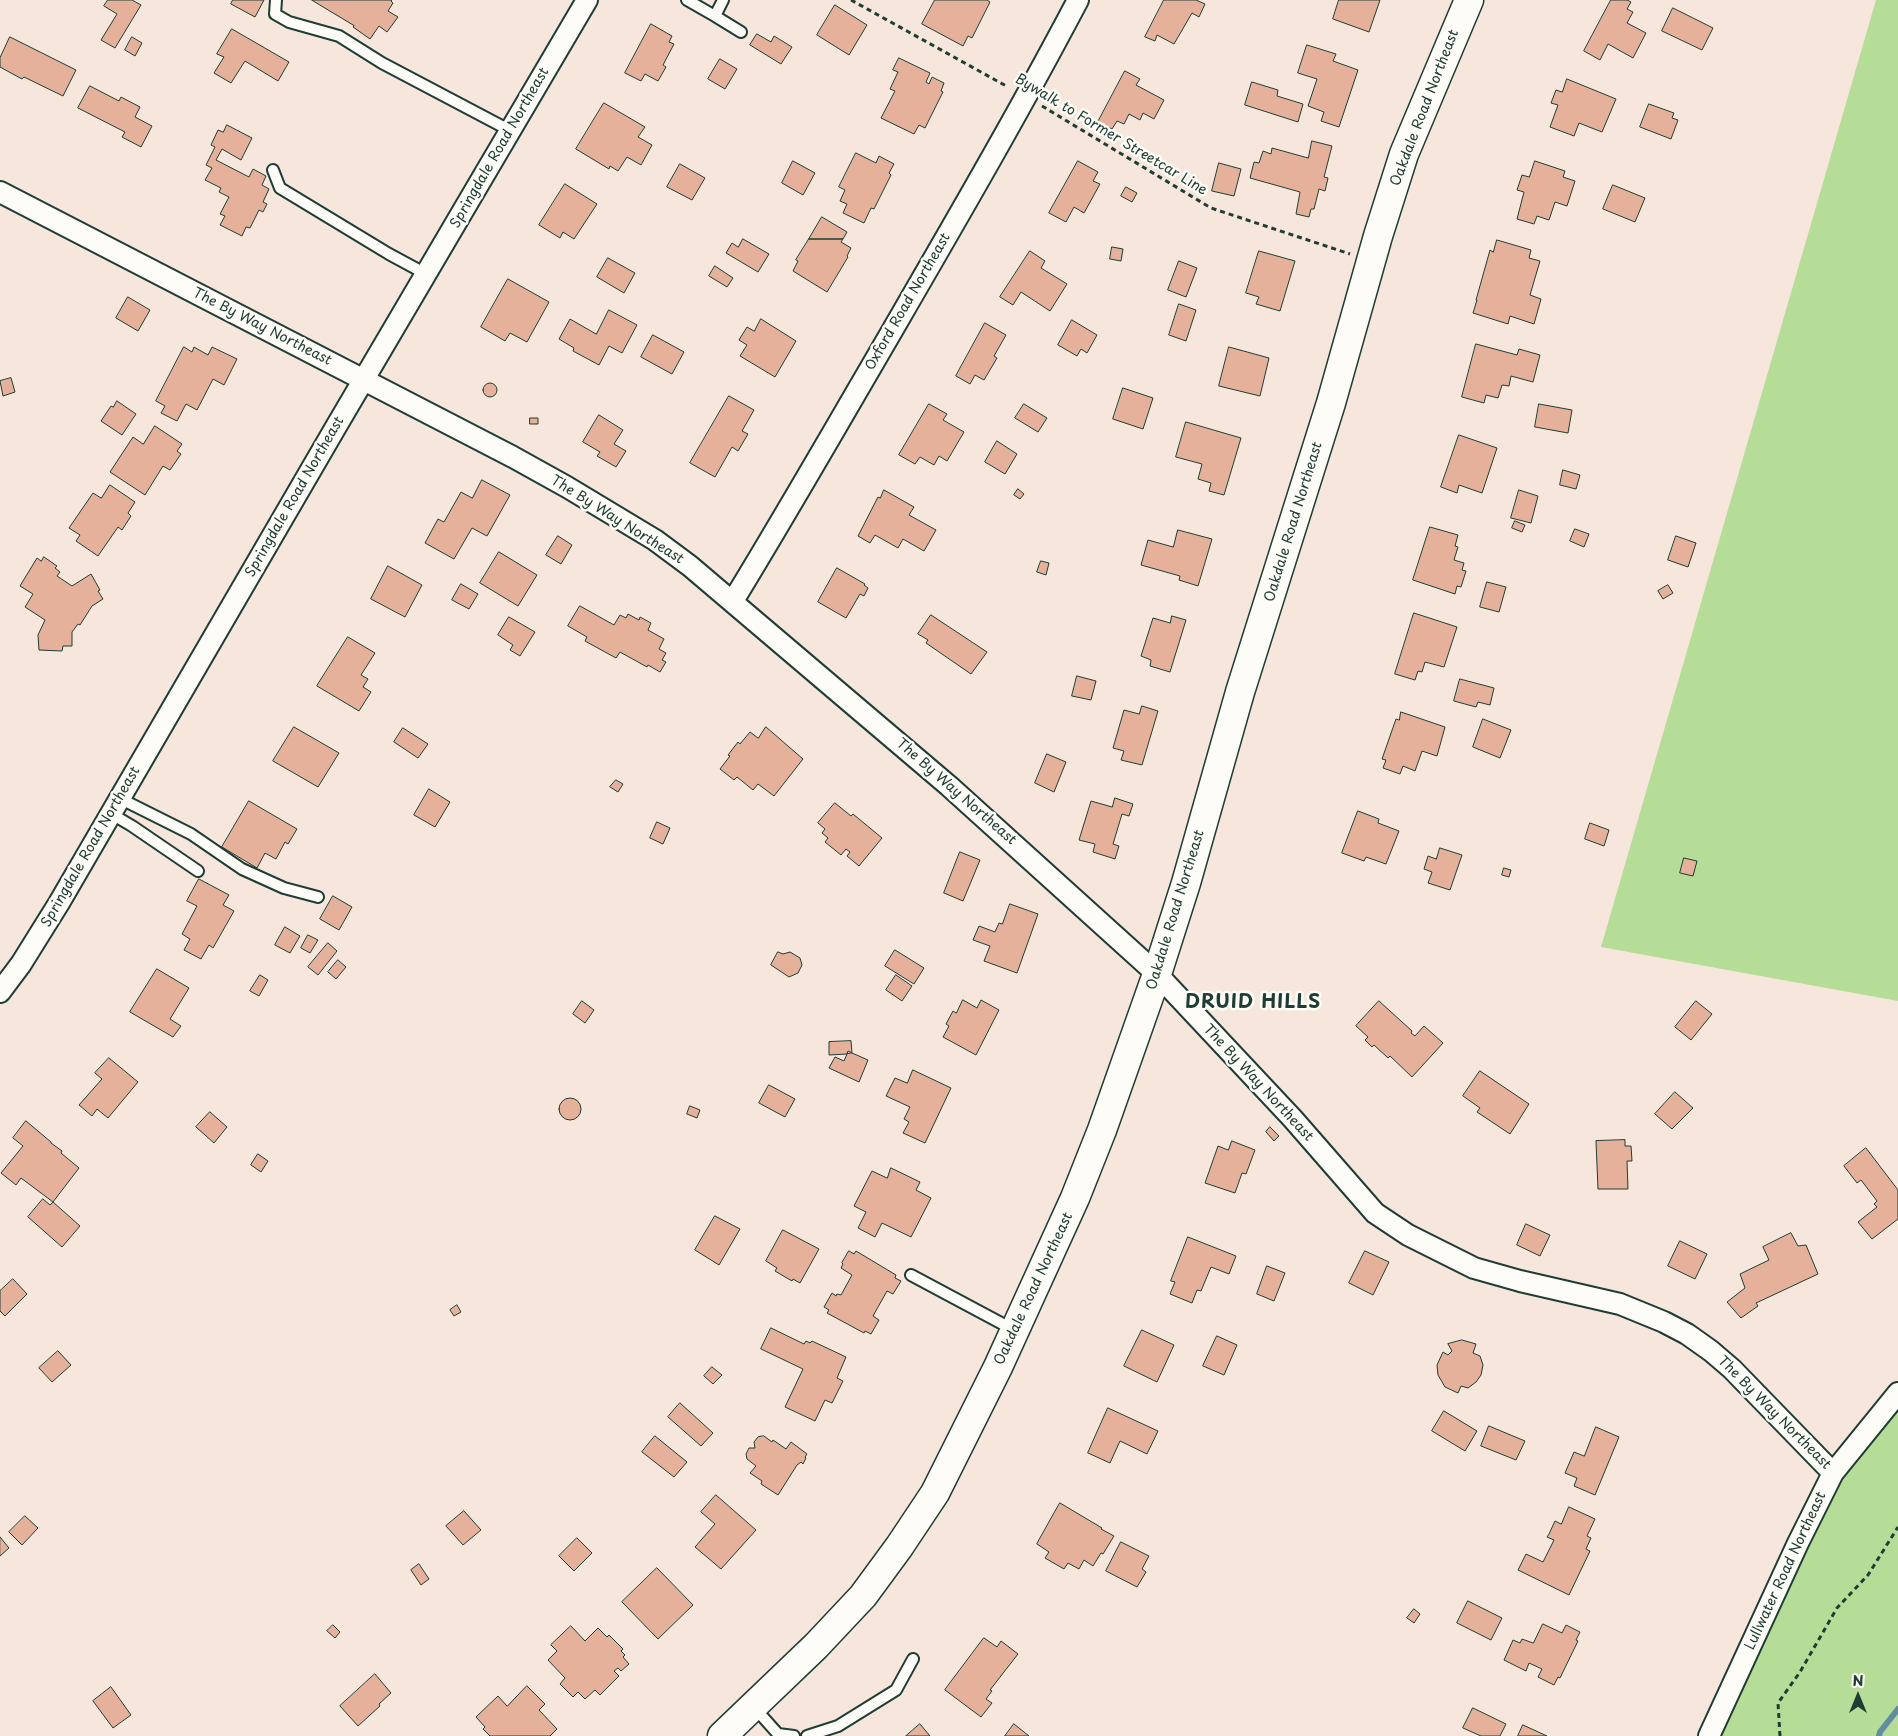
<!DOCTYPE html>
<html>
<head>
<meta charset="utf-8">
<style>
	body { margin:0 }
	#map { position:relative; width:1898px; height:1736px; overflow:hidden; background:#f6e6db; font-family:"Playpen Sans",sans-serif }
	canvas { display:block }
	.north { position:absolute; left:1833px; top:1671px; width:50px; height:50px; -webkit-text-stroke:4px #fdfcf7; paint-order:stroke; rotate:0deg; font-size:14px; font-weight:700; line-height:20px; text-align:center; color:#1f3d34 }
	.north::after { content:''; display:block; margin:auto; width:18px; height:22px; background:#1f3d34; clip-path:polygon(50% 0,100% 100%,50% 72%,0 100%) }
</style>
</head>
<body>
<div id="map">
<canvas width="1898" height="1736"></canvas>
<div class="north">N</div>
</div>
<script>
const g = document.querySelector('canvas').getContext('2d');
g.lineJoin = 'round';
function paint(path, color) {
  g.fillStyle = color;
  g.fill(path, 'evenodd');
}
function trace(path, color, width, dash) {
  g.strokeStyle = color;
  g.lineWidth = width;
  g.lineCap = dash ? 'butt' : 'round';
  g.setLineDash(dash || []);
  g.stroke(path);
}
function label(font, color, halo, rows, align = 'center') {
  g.font = font + ' "Playpen Sans",sans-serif';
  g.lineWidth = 5;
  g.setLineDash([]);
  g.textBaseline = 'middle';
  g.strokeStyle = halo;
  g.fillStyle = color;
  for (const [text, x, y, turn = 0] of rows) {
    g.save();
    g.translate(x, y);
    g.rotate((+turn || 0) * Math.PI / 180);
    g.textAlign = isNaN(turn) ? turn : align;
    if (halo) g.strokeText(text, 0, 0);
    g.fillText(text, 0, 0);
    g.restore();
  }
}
const green = new Path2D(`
	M1876 0H1898V1001L1601 947Z
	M1898 1401V1736H1713L1789 1572 1846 1473Z`);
const stream = new Path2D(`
	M1879 1736 1880 1732 1898 1709`);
const building = new Path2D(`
	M108 0H132L141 5 115 48 101 40 117 14 104 6Z
	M233 0H264L255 17 231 4Z
	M312 0H392L391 1 393 3 388 11 398 17 387 32 379 26 370 39 353 27 354 26Z
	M935 0H987L990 2 972 38 968 36 963 46 922 24Z
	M1164 0H1196L1205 4 1199 17 1192 13 1174 44 1157 35 1155 41 1145 37Z
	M1339 0H1380L1369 32 1333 19Z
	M1611 0H1627L1631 2 1627 9 1633 12 1627 23 1646 33 1633 58 1608 44 1600 60 1584 51Z
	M835 5 867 25 849 55 817 35Z
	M1673 8 1713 28 1702 50 1662 31Z
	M651 24 672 36 669 42 674 44 663 65 666 67 658 81 645 74 641 81 625 73Z
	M232 29 289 62 278 81 245 61 231 83 214 73 224 57 217 54Z
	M757 34 771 42 774 36 792 47 781 64 750 45Z
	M10 37 76 70 63 96 24 77 22 79 0 67V58Z
	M132 37 142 43 135 56 125 50Z
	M1307 45 1336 54 1333 61 1358 70 1339 127 1321 121 1324 112 1308 106 1317 79 1298 73Z
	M899 58 930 73 926 82 929 84 932 77 944 83 941 91 943 92 925 128 919 125 914 134 881 118 895 91 890 89 898 72 893 70Z
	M720 59 737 69 725 89 708 79Z
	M1125 71 1140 79 1136 85 1164 100 1154 119 1143 113 1140 120 1129 114 1124 124 1117 121 1112 129 1098 122Z
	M1567 79 1616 99 1602 132 1579 123 1574 136 1550 127 1558 105 1551 103 1556 90 1562 92Z
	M1252 82 1278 90 1277 96 1303 104 1298 122 1245 105Z
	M90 86 119 101 121 97 140 107 135 117 152 126 141 147 122 137 125 132 78 108Z
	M604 103 645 127 638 137 652 145 641 165 627 157 618 171 610 166 609 169 576 149Z
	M1649 104 1674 113 1672 118 1678 120 1671 139 1640 127Z
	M227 125 252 138 241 160 222 149 216 160 249 177 253 169 266 176 262 185 269 189 263 202 267 204 263 212 259 210 250 228 246 227 242 236 220 225 225 216 220 214 229 197 219 192 221 188 205 180 212 168 206 165 215 147 211 145 218 130 223 132Z
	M1312 141 1332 146 1324 177 1328 178 1325 191 1319 189 1314 209H1311L1309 217 1296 214 1300 192 1250 178 1254 162 1259 163 1263 151 1271 154 1272 148 1308 158Z
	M856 153 876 163 879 156 894 164 889 173 891 175 874 209 871 208 864 223 843 213 847 204 840 201 845 190 839 187Z
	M793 161 815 173 803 195 782 183Z
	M1078 161 1098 172 1093 181 1100 184 1084 213 1074 207 1066 222 1049 213Z
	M1535 161 1565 171 1563 177 1575 181 1567 206 1555 202 1549 220 1537 216 1534 224 1517 219 1524 192 1517 190 1522 175 1529 177Z
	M1219 163 1241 169 1234 196 1212 191Z
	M680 164 705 178 692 200 667 187Z
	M565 184 597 204 574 239 563 232 560 238 539 225Z
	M1613 185 1645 198 1635 222 1603 209Z
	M1126 187 1137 193 1132 202 1121 196Z
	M822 217 847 232 843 239H809Z
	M743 239 769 254 758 272 726 253 732 243 738 247Z
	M809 239H843L841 242 851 248 847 256 848 257 827 292 793 271 798 261 796 260Z
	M1497 240 1531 250 1529 258 1540 261 1530 295 1541 299 1534 324 1510 316 1508 324 1473 313 1477 300H1476L1490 250 1493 252Z
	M1112 247 1123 249 1121 261 1110 259Z
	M1030 251 1045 261 1041 268 1067 284 1050 311 1021 292 1013 305 1000 297Z
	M1259 251 1295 261 1280 311 1256 304 1259 297 1246 293Z
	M608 258 635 273 624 293 597 277Z
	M1179 261 1197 268 1186 297 1168 290Z
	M715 266 733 278 727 287 709 276Z
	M508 279 549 302 527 342 510 333 505 341 481 327Z
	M128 297 150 310 138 331 116 318Z
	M1179 304 1196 310 1186 341 1169 335Z
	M609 310 637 325 622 353 609 346 599 365 573 351 574 348 559 339 570 319 596 334Z
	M761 319 796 341 775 377 740 356 747 345 739 340 747 327 754 331Z
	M1072 320 1097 335 1087 353 1081 349 1077 356 1058 345Z
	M985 323 1006 335 994 356 997 358 984 380 975 375 970 384 956 376Z
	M653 335 684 352 672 374 641 357Z
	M1476 344 1517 355 1519 349 1540 355 1533 382 1511 376 1509 386 1502 385 1498 398 1486 395 1484 403 1462 397Z
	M184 347 192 352 194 347 208 355 212 347 237 359 224 385 213 379 197 410 186 404 177 421 161 413 165 406 156 401Z
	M1229 347 1269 358 1260 396 1219 386Z
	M11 378 15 392 3 396 0 381Z
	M483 390a7 7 0 1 1 14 0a7 7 0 1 1-14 0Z
	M1123 388 1153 398 1143 429 1113 419Z
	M729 396 754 410 742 431 748 434 738 451 732 447 715 477 690 463Z
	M117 401 136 414 122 435 101 421 111 406 113 407Z
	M929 404 947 414 943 420 964 432 947 461 939 456 934 465 920 457 915 464 899 455Z
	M1024 404 1047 418 1038 432 1015 418Z
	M1539 404 1572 410 1568 433 1535 427Z
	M599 415 623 430 614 444 626 451 616 467 597 456 600 452 583 442Z
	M530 418H538V424H530Z
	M1186 422 1241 438 1224 495 1209 491 1211 483 1198 479 1202 464 1176 457Z
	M155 426 182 444 177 451 181 454 170 470 163 466 145 495 110 472 133 437 143 444Z
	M1459 435 1497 448 1482 493 1459 485 1457 493 1441 487Z
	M997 441 1017 454 1005 474 985 462Z
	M1563 470 1580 475 1576 489 1560 485Z
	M482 480 510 495 487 536 472 528 454 559 425 543 438 519 444 522 461 492 472 498Z
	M110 485 135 502 128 513 131 516 122 530 118 527 98 556 76 541 80 535 69 528 93 493 101 498Z
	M1018 489 1024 494 1020 499 1014 495Z
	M884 490 914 507 909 515 936 530 924 551 903 539 898 548 875 535 870 543 858 536 878 497 880 498Z
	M1519 490 1538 496 1531 523 1511 518Z
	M1515 521 1525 525 1522 532 1512 528Z
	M1430 527 1458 535 1455 546 1458 547 1454 560 1464 563 1462 570 1466 571 1461 587 1457 586 1455 594 1413 580Z
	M1575 529 1589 534 1584 547 1570 541Z
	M1178 530 1212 539 1198 586 1179 580 1180 576 1141 565 1148 540 1173 547Z
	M558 536 572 545 561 564 546 555Z
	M1676 536 1696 543 1688 567 1668 560Z
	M499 552 537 575 518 606 480 583Z
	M44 557 57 566 55 568 60 572 57 576 72 586 91 574 100 590 98 591 103 599 92 606 80 625 78 624 72 632V646H63L62 651 39 650 38 635 45 620 25 607 33 594 20 586 37 558 41 561Z
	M1041 561 1049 563 1046 575 1037 572Z
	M388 566 422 585 405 617 371 599Z
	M837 568 865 584 864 585 868 588 864 596 860 594 846 618 818 602Z
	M1487 582 1506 587 1499 612 1480 607Z
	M461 584 478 594 469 609 452 600Z
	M1668 585 1673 593 1663 599 1658 591Z
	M580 606 614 625 620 615 626 618 628 614 639 620 640 617 651 623 648 630 664 639 659 649 666 653 662 660 666 662 660 672 648 665 647 667 620 652 616 658 585 641 587 637 568 626Z
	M1414 613 1457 627 1444 667 1425 662 1422 672 1418 671 1415 680 1395 674Z
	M931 615 987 652 971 674 926 643 928 640 918 634Z
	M1172 616 1186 620 1170 672 1150 666 1151 660 1141 656 1153 618 1170 623Z
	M509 617 535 632 520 656 510 650 513 645 498 635Z
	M348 637 375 653 361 675 368 679 363 687 371 692 359 711 317 686Z
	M1077 676 1096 681 1091 700 1072 696Z
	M1460 679 1494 688 1490 705 1478 702 1476 707 1454 701Z
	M1142 706 1158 711 1142 765 1121 760 1124 751 1113 748 1124 710 1139 714Z
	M1401 712 1445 727 1437 756 1422 751 1415 771 1403 766 1400 774 1383 768 1386 760 1382 759 1396 719 1399 720Z
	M1483 719 1511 730 1500 758 1473 747Z
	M294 727 339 753 318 787 273 761Z
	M766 727 803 759 774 796 758 784 753 790 737 777 734 780 720 769 730 756 728 755 738 742 740 744 750 732 758 738Z
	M403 728 428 744 418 758 394 742Z
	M1047 754 1066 762 1054 792 1035 783Z
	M616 780 623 784 618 792 610 787Z
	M429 789 450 802 435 827 414 815Z
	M1115 798 1133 804 1129 816 1122 814 1113 844 1119 846 1115 859 1093 852 1095 844 1079 840 1091 801 1112 807Z
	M249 801 297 829 288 844 285 842 276 859 265 853 257 868 222 847Z
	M835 803 851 816 853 814 882 838 859 866 847 856 850 852 846 849 841 855 825 842 828 838 822 833 825 829 818 823Z
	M1358 811 1379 819 1378 823 1399 831 1386 864 1366 857 1364 861 1342 853Z
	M657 822 670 828 663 844 650 838Z
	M1590 823 1609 830 1604 846 1585 839Z
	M1440 848 1462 855 1450 890 1428 883 1432 872 1424 869 1428 856 1436 859Z
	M960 852 980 860 963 901 944 893Z
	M1684 858 1697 861 1693 876 1680 873Z
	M1504 868 1511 870 1509 877 1502 875Z
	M199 879 229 895 223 905 234 911 213 948 209 945 201 959 184 950 190 939 182 934 197 906 187 901Z
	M333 896 352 907 339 930 320 919Z
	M1010 904 1038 914 1017 973 984 961 990 946 973 940 979 926 995 932 999 923 1002 924Z
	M285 927 300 936 290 953 275 945Z
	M308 935 318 940 310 953 301 948Z
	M328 943 337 951 318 975 308 967Z
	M895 950 924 968 914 984 885 966Z
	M778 952 783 954 790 952 800 958 802 965 798 973 789 977 771 965Z
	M338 960 346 967 336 979 328 972Z
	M157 969 189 988 170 1019 181 1026 173 1037 130 1012Z
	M260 975 268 980 259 996 250 991Z
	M896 975 912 986 902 1001 886 990Z
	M963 1000 977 1008 981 1000 999 1010 976 1055 943 1037 949 1026 946 1024 953 1011 956 1013Z
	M582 1001 594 1010 585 1023 573 1014Z
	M1379 1001 1412 1031 1411 1033 1415 1036 1424 1026 1443 1043 1412 1077 1390 1056 1388 1058 1374 1045 1372 1047 1365 1040 1368 1037 1356 1026Z
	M1696 1001 1712 1014 1691 1040 1675 1027Z
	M851 1041 852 1053 848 1051 847 1054 829 1055V1042Z
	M852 1053 868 1060 859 1082 829 1068 835 1057 844 1061 847 1054Z
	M109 1058 138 1082 108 1118 97 1109 92 1116 79 1105 102 1079 95 1073Z
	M913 1070 951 1088 925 1143 903 1133 909 1122 904 1119 910 1107 886 1096 895 1078 907 1083Z
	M1480 1071 1529 1104 1510 1134 1477 1112 1480 1108 1463 1096Z
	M769 1085 795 1099 785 1117 759 1103Z
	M1675 1092 1693 1108 1672 1129 1655 1114Z
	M559 1109a11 11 0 1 1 22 0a11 11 0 1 1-22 0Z
	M690 1106 700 1110 697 1118 687 1114Z
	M210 1112 227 1127 214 1143 196 1127Z
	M26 1121 51 1142V1143L62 1151 61 1153 79 1168 53 1202 21 1178 16 1185 1 1173 23 1146 13 1138Z
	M1270 1127 1279 1136 1274 1141 1266 1132Z
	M1625 1140V1146H1631L1632 1161H1627L1628 1189H1598L1596 1141Z
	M1232 1141 1255 1150 1246 1174 1242 1173 1235 1193 1205 1183 1218 1146 1228 1150Z
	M1866 1148 1898 1190V1219L1872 1239 1858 1222 1877 1207 1874 1204 1877 1201 1861 1180 1857 1183 1844 1166Z
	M258 1154 268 1161 261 1172 251 1165Z
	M891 1168 920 1182 916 1190 931 1198 911 1237 882 1223 875 1237 858 1228 866 1212 854 1206 872 1171 887 1178Z
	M43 1199 50 1205 53 1202 80 1226 62 1247 28 1217Z
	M715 1216 740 1229 719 1265 695 1250Z
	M1526 1224 1550 1235 1540 1256 1517 1245Z
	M783 1230 819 1249 800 1283 793 1279 792 1281 775 1271 777 1268 766 1261Z
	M1791 1233 1798 1246 1806 1245 1818 1274 1756 1303 1758 1306 1741 1318 1727 1302 1745 1288 1740 1274 1769 1260 1763 1247Z
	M1188 1237 1236 1256 1229 1274 1211 1267 1201 1291 1197 1290 1192 1303 1170 1294 1175 1282 1171 1281Z
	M1680 1241 1707 1254 1695 1279 1668 1266Z
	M849 1251 854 1254 856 1251 896 1275 895 1278 901 1281 893 1294 887 1291 873 1316 879 1320 871 1334 865 1331 864 1333 827 1313 829 1310 824 1307 832 1293 836 1296 837 1294 841 1295 852 1275 841 1268 843 1264 842 1263Z
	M1365 1251 1389 1262 1373 1295 1349 1283Z
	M1267 1266 1285 1273 1274 1301 1257 1294Z
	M13 1279 27 1294 5 1316 0 1311V1291Z
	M457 1305 461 1312 454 1316 450 1310Z
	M771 1328 804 1344 806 1341 810 1343 812 1341 846 1357 837 1378 843 1381 832 1403 825 1400 815 1421 785 1407 803 1369 761 1349Z
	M1142 1330 1174 1345 1157 1382 1124 1366Z
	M1217 1336 1237 1345 1224 1375 1203 1366Z
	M1462 1340 1476 1344 1473 1353 1480 1356 1483 1365 1481 1375 1476 1382 1468 1388 1461 1386 1458 1393 1445 1387 1438 1375 1437 1365 1443 1352 1448 1355 1452 1351 1448 1344Z
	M58 1351 71 1365 52 1382 39 1368Z
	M712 1367 722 1375 713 1384 704 1376Z
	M680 1403 713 1433 701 1446 668 1417Z
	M1108 1408 1158 1431 1147 1454 1120 1441 1110 1463 1088 1453Z
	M1444 1411 1477 1431 1465 1451 1432 1431Z
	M1489 1426 1525 1441 1516 1460 1481 1446Z
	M1596 1427 1619 1437 1595 1495 1574 1486 1577 1478 1565 1473 1574 1452 1584 1456Z
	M655 1436 687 1462 674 1477 642 1452Z
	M764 1436 772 1442 773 1440 786 1449 791 1442 807 1454 805 1457 806 1458 803 1464 801 1462 797 1465 778 1495 761 1484 762 1481 750 1473 756 1466 747 1459 746 1454 749 1448H755L754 1442 758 1437Z
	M716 1495 756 1530 721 1569 695 1547 715 1524 701 1512Z
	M1060 1503 1102 1528 1101 1529 1114 1536 1103 1554 1101 1553 1093 1566 1084 1560 1079 1569 1068 1563 1064 1569 1045 1558 1049 1552 1037 1544Z
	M1569 1507 1595 1519 1587 1536 1591 1538 1586 1549 1590 1551 1569 1595 1518 1570 1526 1554 1543 1562 1554 1540 1547 1537 1549 1534 1555 1521 1561 1524Z
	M464 1511 481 1530 463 1545 446 1526Z
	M25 1516 38 1528 22 1545 9 1532Z
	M0 1537 9 1548 0 1556Z
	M577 1538 592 1553 574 1571 559 1556Z
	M1121 1542 1149 1556 1142 1569 1146 1572 1137 1587 1106 1571Z
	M419 1564 429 1579 421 1585 411 1570Z
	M657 1568 693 1605 658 1639 622 1602Z
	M1468 1601 1502 1618 1491 1640 1457 1623Z
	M1414 1609 1420 1614 1414 1623 1407 1618Z
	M1543 1624 1562 1633 1566 1625 1580 1632 1576 1640 1578 1641 1560 1678 1558 1677 1554 1685 1538 1677 1542 1669 1529 1663 1526 1671 1504 1660 1513 1640 1520 1643 1522 1639 1533 1643Z
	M333 1625 340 1632 335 1638 327 1631Z
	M571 1626 585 1641 598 1628 607 1637 609 1635 623 1649 621 1651 625 1655 623 1657 629 1664 621 1671 618 1668 614 1671 619 1676 600 1695 595 1690 585 1699 578 1692 573 1697 560 1684 565 1678 548 1660 557 1651 551 1645Z
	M984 1638 997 1647 1001 1641 1018 1654 990 1690 992 1691 986 1699 992 1703 981 1717 945 1690Z
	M375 1674 391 1693 379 1704 380 1706 358 1726 340 1706Z
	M527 1686 545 1704 539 1710 557 1729 550 1736H490L483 1729 485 1727 476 1717 498 1696 507 1706Z
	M111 1687 131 1715 113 1728 93 1701Z
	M1473 1708 1506 1724 1500 1736H1481L1463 1728Z
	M920 1724 930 1736H906Z
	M1014 1724 1029 1736H1005Z
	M1523 1725 1547 1736H1518Z`);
const path = new Path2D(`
	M851 0 1008 87
	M1042 106 1211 208 1350 254
	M1780 1736 1778 1703 1800 1672 1837 1608 1868 1575 1898 1527`);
const lane = new Path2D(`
	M276 0 275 14 289 22 339 36 382 63 511 131
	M687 0 715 16 723 0
	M715 16 741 32
	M273 170 280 188 389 254 426 274
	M119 798 191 834 242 869 284 888 318 897
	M110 813 132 826 198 871
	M911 1275 1014 1330
	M753 1706 778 1734 794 1736
	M807 1736 838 1726 896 1690 913 1659`);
const street = new Path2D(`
	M0 192 513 457 567 487 655 540 690 566 949 786 1157 974 1293 1119 1375 1213 1408 1235 1474 1268 1520 1281 1620 1304 1664 1322 1687 1334 1711 1351 1732 1369 1833 1473
	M733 601C785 516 835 429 885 343 951 229 1017 116 1078 0
	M0 992 21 964 59 903 337 425 587 0
	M1709 1736 1798 1543 1833 1473 1898 1393`);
const secondary = new Path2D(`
	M722 1736 816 1646 863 1596 899 1547 935 1493 998 1367 1075 1198 1102 1130 1157 974 1186 883 1240 692 1331 403 1378 236 1404 154 1469 0`);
const streetNames = [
	["Oakdale Road Northeast",1425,108,-69],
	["Bywalk to Former Streetcar Line",1111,135,31],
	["Springdale Road Northeast",500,148,-60],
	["Oxford Road Northeast",908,302,-60],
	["The By Way Northeast",262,327,27],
	["Springdale Road Northeast",295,497,-60],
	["The By Way Northeast",617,520,32],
	["Oakdale Road Northeast",1294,522,-73],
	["The By Way Northeast",956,792,41],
	["Springdale Road Northeast",91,847,-60],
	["Oakdale Road Northeast",1176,910,-73],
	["The By Way Northeast",1258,1083,47],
	["Oakdale Road Northeast",1034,1289,-65],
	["The By Way Northeast",1774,1413,45],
	["Lullwater Road Northeast",1786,1571,-65]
];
const districtNames = [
	["DRUID HILLS",1253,1003]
];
paint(green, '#b6dd98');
trace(stream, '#628ca1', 6);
paint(building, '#e6b19a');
trace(building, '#1f3d34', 1);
trace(lane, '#1f3d34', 14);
trace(street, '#1f3d34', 24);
trace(secondary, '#1f3d34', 31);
trace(path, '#1f3d34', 3, [5, 4]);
trace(lane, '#fdfcf7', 10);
trace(street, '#fdfcf7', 20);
trace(secondary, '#fdfcf7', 28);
label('14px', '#1f3d34', '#fdfcf7', streetNames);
g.letterSpacing = '1px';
label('bold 19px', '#1f3d34', '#fdfcf7', districtNames);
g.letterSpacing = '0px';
</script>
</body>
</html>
